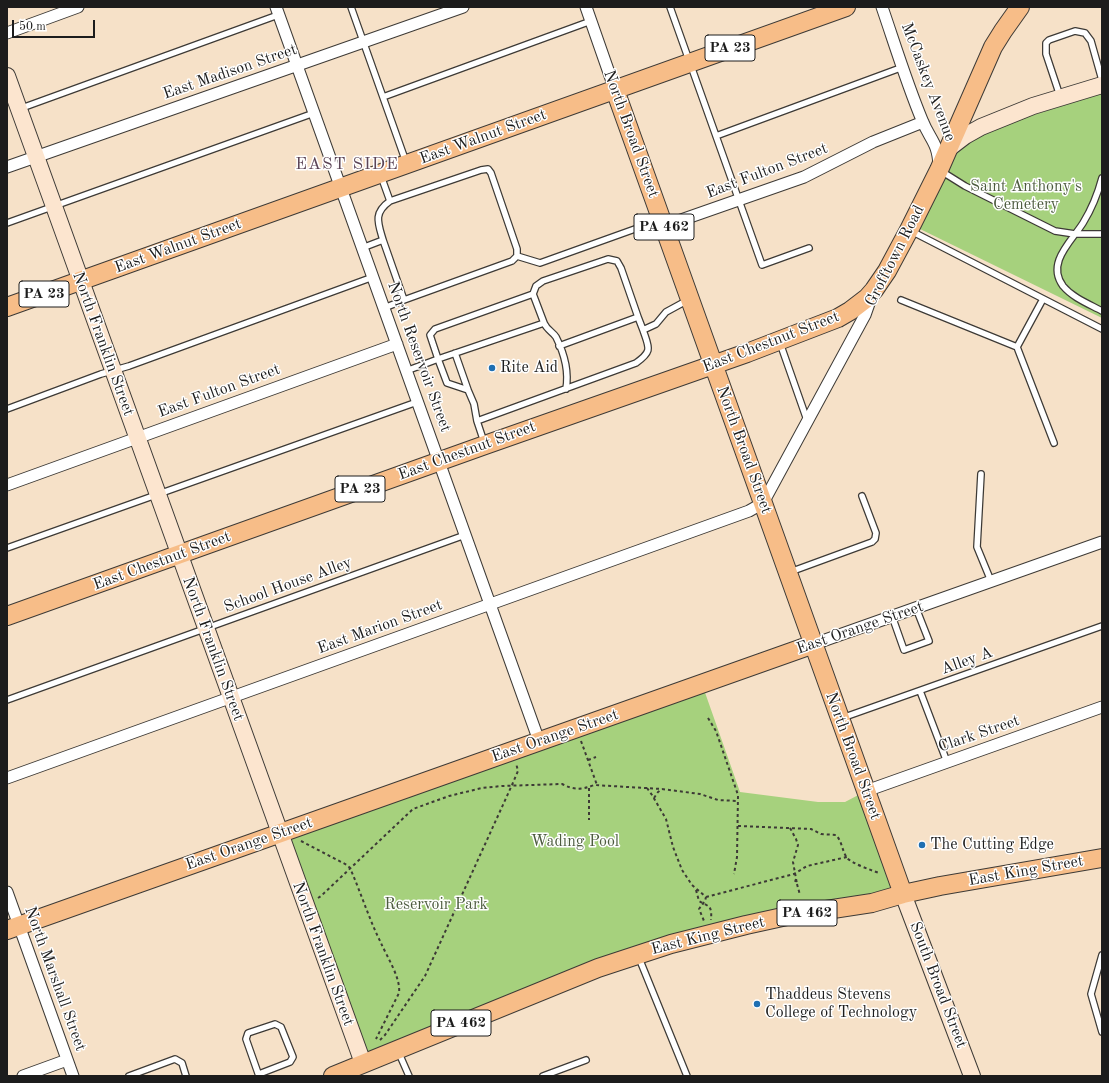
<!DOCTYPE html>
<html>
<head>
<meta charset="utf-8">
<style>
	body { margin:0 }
	#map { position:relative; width:1109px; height:1083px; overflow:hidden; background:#f6e1c8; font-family:"Old Standard TT",serif }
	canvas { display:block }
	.frame { position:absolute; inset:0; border:8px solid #1c1c1c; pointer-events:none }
	.scale { position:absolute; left:12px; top:20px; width:83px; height:18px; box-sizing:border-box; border:2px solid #1c1c1c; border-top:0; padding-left:5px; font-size:12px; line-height:14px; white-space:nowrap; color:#1c1c1c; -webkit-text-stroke:3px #fff; paint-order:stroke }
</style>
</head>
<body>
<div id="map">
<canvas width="1109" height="1083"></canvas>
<div class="frame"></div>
<div class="scale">50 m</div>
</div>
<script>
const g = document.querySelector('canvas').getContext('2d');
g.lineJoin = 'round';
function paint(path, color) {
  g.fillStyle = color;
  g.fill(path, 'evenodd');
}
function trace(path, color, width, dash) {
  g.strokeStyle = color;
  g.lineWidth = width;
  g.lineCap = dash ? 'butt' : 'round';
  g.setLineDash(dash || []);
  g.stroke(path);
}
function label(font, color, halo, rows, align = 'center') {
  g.font = font + ' "Old Standard TT",serif';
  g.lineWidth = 3;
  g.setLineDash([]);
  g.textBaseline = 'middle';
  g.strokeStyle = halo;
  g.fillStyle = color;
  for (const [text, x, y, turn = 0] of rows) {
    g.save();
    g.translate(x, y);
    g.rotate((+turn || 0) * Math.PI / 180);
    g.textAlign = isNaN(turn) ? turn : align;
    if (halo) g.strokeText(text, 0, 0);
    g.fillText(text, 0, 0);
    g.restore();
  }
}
const green = new Path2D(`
	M1102 93V318L920 229 958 151 989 129Z
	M702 684 740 792 818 802H845L866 791 903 894 711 933 363 1063 279 833Z`);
const path = new Path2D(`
	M708 718 716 731 738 795 737 857 734 874
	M581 741 597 785
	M588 760 596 757
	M589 788V820
	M647 788 652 795 666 819 673 847 682 870 692 885 706 897 705 901 699 909 704 921
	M654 798 658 792 662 789
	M738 826 811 829 821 834 836 835C842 841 842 851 847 858 853 864 871 870 879 873
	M790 828 796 839 798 845 793 862 797 884
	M301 841 347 865 350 868C361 893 369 919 381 943 387 957 401 978 399 993L376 1039
	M796 879 795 882 797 884 800 895
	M696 890 699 901C710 907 712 906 711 920
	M706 897 794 874 807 866 847 857
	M318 898 321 896 413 809 449 796 482 788 502 786 562 784C573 790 582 790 594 785L662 789 700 794 718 800 738 801
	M380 1040 385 1035 425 976 512 785 518 771 516 763`);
const lane = new Path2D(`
	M351 7 406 162
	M670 7 762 265 809 248
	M1060 96 1046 54V43L1049 40 1075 31 1085 33 1091 41 1102 80
	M383 97 591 21
	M19 109 278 15
	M716 136 903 67
	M941 171 965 186 1055 231 1075 234H1102
	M381 176 390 201
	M1102 178C1098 193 1091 210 1083 223 1071 242 1046 263 1063 286 1073 298 1089 304 1102 311
	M7 223 314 113
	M911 231 1102 329
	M383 240C378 223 373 213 390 201L481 170 488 169 491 173 517 249V256L512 261 404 300
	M362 248 383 240 404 300 384 308
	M517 256 540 263 660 220
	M533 294 544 323
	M1043 299 1017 347 1054 443
	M901 300 1017 347
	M780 343 807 420
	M559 346 638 317 643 330 656 324 666 312 688 300
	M455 353 468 390
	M406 371 438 359 430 335 435 329 533 294 536 286 543 281 608 259 617 261 621 268 638 317
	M7 409 101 374 129 366 373 277
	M477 421 474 404 468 390 447 383 438 359 544 323C547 330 553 332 556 337 564 353 569 372 566 389
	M484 442 477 421 636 363C653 351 649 348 643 330
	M981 474 977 547 991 581
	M7 548 417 402
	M790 572 872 542 875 539 876 533 862 496
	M892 616 904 650 929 641 916 608
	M920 691 947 762
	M7 700 465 535
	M842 718 1102 626
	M1102 955 1091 994 1102 1032
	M639 958 687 1076
	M398 1051 409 1076
	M259 1074 290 1062 293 1057 281 1027 275 1024 248 1033 246 1039 259 1076
	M129 1076 175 1059 182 1063 186 1076
	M543 1076 586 1060`);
const street = new Path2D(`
	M276 7 539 741
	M586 7 615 90
	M882 7C895 45 907 84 922 120 930 140 938 142 939 166
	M7 33 78 7
	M7 167 463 7
	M664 226 804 177 873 142 923 122
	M7 485 397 344
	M814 644 1102 542
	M7 778 749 511 763 503 865 315 872 295
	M866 791 1102 707
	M7 892 73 1076
	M23 1076 67 1060`);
const secondary = new Path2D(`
	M7 76 363 1063
	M948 149 965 136 981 127 1033 106 1102 85
	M903 894 972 1076`);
const primary = new Path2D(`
	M615 90 903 894
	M7 307 846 7
	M7 616 485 445 747 353 838 318 850 311 867 298 874 290 887 271 909 230 939 170 993 47 1003 31 1020 7
	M7 930 814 644
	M333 1076 598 968 671 944 746 925 787 916 872 903 903 894 940 886 1102 858`);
const markers = [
	[492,368,4,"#1f6fb2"],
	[922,845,4,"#1f6fb2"],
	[757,1004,4,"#1f6fb2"]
];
const shields = [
	[730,48,50],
	[664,227,60],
	[44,294,50],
	[360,489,50],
	[807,913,60],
	[461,1023,60]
];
const shieldNames = [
	["PA 23",730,48],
	["PA 462",664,227],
	["PA 23",44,294],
	["PA 23",360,489],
	["PA 462",807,913],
	["PA 462",461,1023]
];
const streetNames = [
	["East Madison Street",230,72,-19],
	["McCaskey Avenue",928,82,69],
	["North Broad Street",631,134,70],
	["East Walnut Street",483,137,-20],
	["East Fulton Street",767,171,-21],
	["East Walnut Street",178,246,-20],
	["Grofftown Road",895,256,-63],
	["East Chestnut Street",771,342,-21],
	["North Franklin Street",103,344,70],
	["North Reservoir Street",419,357,70],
	["East Fulton Street",219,391,-20],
	["North Broad Street",744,450,70],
	["East Chestnut Street",467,451,-20],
	["East Chestnut Street",162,561,-20],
	["School House Alley",288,585,-20],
	["East Marion Street",380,627,-20],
	["East Orange Street",860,628,-19],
	["North Franklin Street",213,649,70],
	["Alley A",967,661,-20],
	["Clark Street",979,734,-19],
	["East Orange Street",555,736,-19],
	["North Broad Street",853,756,70],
	["East Orange Street",249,844,-19],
	["East King Street",1026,871,-10],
	["East King Street",708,936,-14],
	["North Franklin Street",323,954,70],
	["North Marshall Street",55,979,70],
	["South Broad Street",938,985,69]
];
const parkNames = [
	["Saint Anthony's",1026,187],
	["Cemetery",1026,205],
	["Wading Pool",575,842],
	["Reservoir Park",436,905]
];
const poiNames = [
	["Rite Aid",500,368],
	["The Cutting Edge",930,845],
	["Thaddeus Stevens",765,995],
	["College of Technology",765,1013]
];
const neighbourhoodNames = [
	["EAST SIDE",347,165]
];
paint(green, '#a6d17d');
trace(lane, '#3d3a36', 8);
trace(street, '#3d3a36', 13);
trace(secondary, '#3d3a36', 18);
trace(primary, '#3d3a36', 20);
trace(path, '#3d3a36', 2, [3, 3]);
trace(lane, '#fff', 5.5);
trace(street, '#fff', 11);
trace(secondary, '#fce5cf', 16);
trace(primary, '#f7bd88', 18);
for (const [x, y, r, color] of markers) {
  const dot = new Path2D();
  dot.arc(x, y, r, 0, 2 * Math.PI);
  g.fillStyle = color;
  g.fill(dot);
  trace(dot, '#fff', 1.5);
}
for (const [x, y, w] of shields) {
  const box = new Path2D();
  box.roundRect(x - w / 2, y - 13, w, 26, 3);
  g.fillStyle = '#fff';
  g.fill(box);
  trace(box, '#1c1c1c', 1);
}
label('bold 15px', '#1c1c1c', null, shieldNames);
label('16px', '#1c1c1c', '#fff', streetNames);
label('16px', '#4c5b3e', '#fff', parkNames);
label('16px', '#1c1c1c', '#fff', poiNames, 'left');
g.letterSpacing = '1px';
label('17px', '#5c4557', '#fff', neighbourhoodNames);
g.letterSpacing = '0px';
</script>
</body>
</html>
